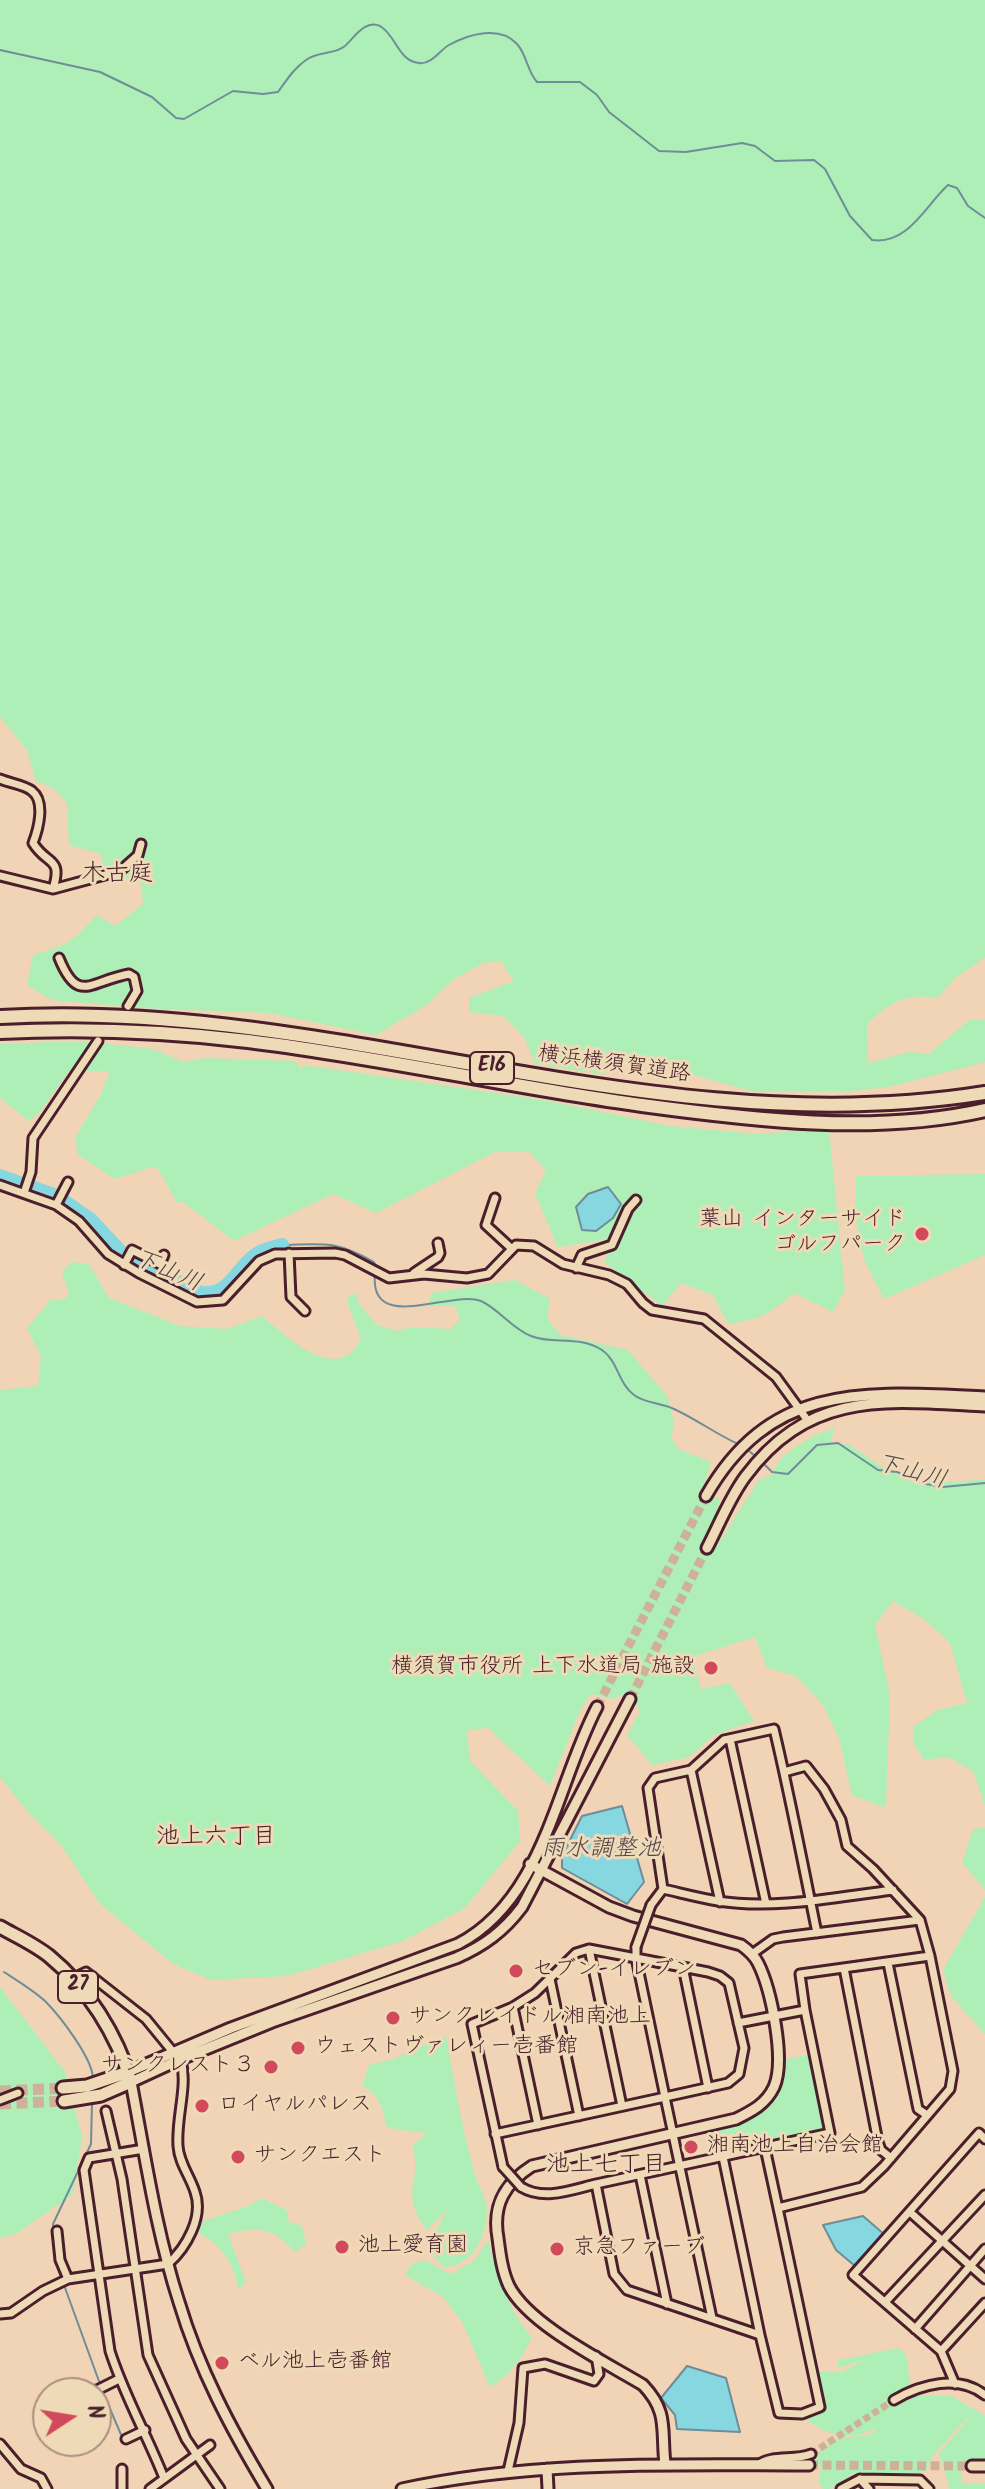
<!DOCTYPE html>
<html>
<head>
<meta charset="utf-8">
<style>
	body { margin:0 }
	#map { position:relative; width:985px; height:2489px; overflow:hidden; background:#f0d4b5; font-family:Kalam,sans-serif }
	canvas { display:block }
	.north { position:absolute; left:32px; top:2377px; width:80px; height:80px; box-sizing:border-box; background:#efdab8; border:2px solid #ad8f80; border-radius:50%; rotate:78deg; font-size:22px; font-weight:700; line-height:32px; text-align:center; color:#4a1f2b }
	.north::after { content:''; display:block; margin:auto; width:28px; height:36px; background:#d1495b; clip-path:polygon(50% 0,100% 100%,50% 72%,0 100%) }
</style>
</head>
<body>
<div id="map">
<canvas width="985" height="2489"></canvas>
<div class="north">N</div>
</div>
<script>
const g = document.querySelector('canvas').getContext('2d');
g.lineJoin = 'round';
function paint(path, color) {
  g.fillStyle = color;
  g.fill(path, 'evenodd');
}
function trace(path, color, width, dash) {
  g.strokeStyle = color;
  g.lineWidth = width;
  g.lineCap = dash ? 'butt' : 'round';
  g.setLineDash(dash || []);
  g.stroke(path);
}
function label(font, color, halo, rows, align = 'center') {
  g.font = font + ' Kalam,"Klee One",sans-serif';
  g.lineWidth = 6;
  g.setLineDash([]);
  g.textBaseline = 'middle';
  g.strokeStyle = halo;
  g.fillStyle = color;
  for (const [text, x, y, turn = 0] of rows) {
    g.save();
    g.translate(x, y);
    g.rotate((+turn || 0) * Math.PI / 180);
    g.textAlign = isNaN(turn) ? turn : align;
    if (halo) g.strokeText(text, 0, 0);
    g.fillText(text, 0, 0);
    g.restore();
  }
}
const green = new Path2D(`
	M0 0H985V957L954 979 938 998C905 993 890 1002 867 1024L868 1063 909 1052 929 1054 969 1020 985 1019V1062L888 1087 852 1091 755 1092 640 1060 601 1074 535 1064 524 1037 503 1016 469 1012V998L514 981 501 961 483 963 454 979 428 1004 376 1035 269 1013 138 1008 52 1000 27 985 33 955C65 946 75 941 96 915L115 926 143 904 141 884 131 878 107 882 101 854 69 845 67 803 53 788 36 781 27 750 0 717Z
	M82 1041 153 1049 183 1062 205 1058 295 1061 301 1069 304 1065 550 1101 669 1126 758 1134 829 1129 845 1290 833 1312 794 1293C771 1313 758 1320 728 1324L713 1295 681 1283 662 1306 604 1262 616 1238 558 1247 535 1194 546 1170 529 1152H495L376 1213 333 1194 234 1241 182 1201 178 1204 156 1166 115 1179 78 1155 75 1138 101 1094 110 1071H69L40 1112 29 1121 0 1098V1044Z
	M985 1174V1255L884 1299 864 1260 855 1214 856 1176Z
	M71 1262 89 1264 109 1298 180 1326 227 1329 262 1316C281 1332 323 1373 349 1354 354 1351 358 1344 361 1339L346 1299 355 1293 360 1305 377 1325 398 1331 411 1327 451 1329 460 1319 455 1305 429 1306 431 1293 515 1280 550 1299 547 1318 560 1335 628 1350 668 1397 674 1424 671 1438 678 1449 711 1462 704 1486 720 1500 708 1541 713 1552 759 1480 772 1475C779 1451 813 1436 835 1427L830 1444H848L882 1467 912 1482H956L985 1479V1806L973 1771 948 1757 924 1760 914 1744 913 1727 937 1710 967 1703 950 1643 924 1619 893 1601 875 1625 890 1695 886 1808 852 1795 839 1738 823 1705 796 1676 767 1668 755 1637 692 1657 701 1689 730 1683 754 1721 714 1735 689 1757 652 1765 627 1735 640 1712 634 1700 620 1695 614 1699 591 1694 580 1710 550 1786 488 1728 467 1730 470 1761 518 1811 520 1841 465 1908 403 1941 287 1976 211 1980 172 1963 99 1903 62 1846 28 1812 0 1777V1390L38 1386 41 1356 27 1328 51 1299 64 1300 69 1293 62 1273Z
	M985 1828V1890L962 1862 973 1829Z
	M985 1897V2034L951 1996 943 1970Z
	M0 1987 65 2072 82 2136 73 2194 16 2234 0 2238Z
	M446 2036C454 2080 462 2126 473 2169 476 2180 487 2200 487 2210 486 2236 474 2266 444 2267L427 2248 448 2209 427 2230C409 2206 411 2198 415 2171 416 2163 414 2153 413 2145L426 2134C411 2128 400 2133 386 2126 382 2105 380 2097 362 2085L369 2065 393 2059Z
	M814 2053 830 2133 715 2158 707 2126 736 2119 767 2098 780 2061Z
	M262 2198 288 2211V2221L302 2226 306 2244 295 2252C275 2228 257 2226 228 2234L246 2282 238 2289C236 2265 217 2239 194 2231L198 2223 248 2206Z
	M488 2240C497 2276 507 2308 532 2337 521 2359 512 2374 490 2387L462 2322 443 2297 405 2275 412 2264 424 2260 451 2274 474 2261Z
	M899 2348 906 2354 912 2396 950 2395 985 2416V2462H959L962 2483H985V2489H950L939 2453 969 2419 967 2418 932 2457 927 2469 920 2473H855L830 2489H823L818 2481 821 2469 813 2456 837 2439 869 2435 875 2431 874 2428C852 2443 823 2434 804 2418L825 2412 817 2372H843L864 2360 837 2368 838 2360Z`);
const water = new Path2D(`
	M608 1187 621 1204 613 1218 596 1231 582 1230 576 1207 588 1194Z
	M622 1806 644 1882 627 1904 562 1868V1856L582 1816Z
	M863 2216 885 2235 855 2266 836 2250 823 2225Z
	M687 2366 726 2378 740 2432 677 2429 675 2415 661 2398Z`);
const stream = new Path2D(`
	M0 50 100 72 152 97 176 118 184 119 233 91 263 94 278 92C286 81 294 68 306 60 318 51 334 55 345 46 354 38 365 19 380 26 396 35 398 61 419 63 431 65 440 50 449 45 469 34 500 25 517 44 527 55 527 71 537 82H580L597 95 609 112 659 151 686 152 742 143 755 146 775 161 814 160 825 169 850 216 872 240C908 245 925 206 948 185L957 188 968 206 985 218
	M282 1245C324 1244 336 1240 374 1262L376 1268
	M375 1274C369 1335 452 1289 481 1301 499 1309 512 1329 531 1336 553 1345 579 1335 602 1350 618 1361 618 1383 634 1395 644 1403 661 1403 674 1409 696 1419 716 1434 738 1444
	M748 1450 756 1457
	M762 1462 772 1472 788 1474 817 1445 838 1443 878 1470 897 1472 926 1484 943 1487 985 1483
	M4 1972C18 1981 33 1990 45 2001 60 2016 94 2060 93 2080
	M55 2243 53 2224 91 2144 92 2103
	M57 2262 61 2278
	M64 2285 100 2384
	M102 2390 125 2444`);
const river = new Path2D(`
	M0 1176 57 1196 91 1220 124 1255 201 1293C230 1297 236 1267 257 1254 264 1249 274 1247 282 1245`);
const minorTunnel = new Path2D(`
	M98 1041 128 1006
	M811 2454 894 2400`);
const tertiaryTunnel = new Path2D(`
	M630 1699 707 1548
	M597 1707 706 1496
	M809 2465 972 2466`);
const primaryTunnel = new Path2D(`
	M0 2091 63 2088
	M0 2104 64 2101`);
const minor = new Path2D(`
	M0 779C9 783 25 785 32 791 46 802 38 830 33 843 47 866 63 856 53 889
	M0 876 53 889 120 871 138 855 141 844
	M59 958C78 1005 90 981 129 974L134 977 137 991 128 1006
	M0 1185 56 1205 79 1221 108 1254 139 1273 197 1302 223 1300 259 1261 275 1254 335 1253 345 1255 389 1278 424 1274 467 1278 488 1274 516 1245 534 1246 563 1264 609 1275 627 1284 643 1303 652 1310 704 1319 776 1377 808 1421
	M24 1193 31 1172 33 1138 98 1041
	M495 1198 486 1225 511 1248
	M56 1205 68 1182
	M289 1253 291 1297 305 1311
	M124 1265 132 1250 160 1264 164 1255
	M576 1268 582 1255 612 1245 628 1209 636 1200
	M414 1273 438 1257 440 1253 438 1243
	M730 1739 766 1904
	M691 1770 720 1902
	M784 1772 806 1766 824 1789 841 1820 847 1846 873 1869 920 1920
	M651 1905 663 1889
	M817 1933C803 1865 790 1796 774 1729L724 1740 691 1770 655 1778 648 1788 663 1889C681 1893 700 1898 718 1901 775 1910 836 1897 893 1890
	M589 1949 622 2106
	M888 1963 918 2109 927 2115
	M683 1967 708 2088
	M844 1968 878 2142 881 2150 891 2158
	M72 1979 86 1972 146 2019 173 2052
	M550 1979 579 2116
	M513 2007 538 2125
	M805 2010 800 1974 930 1956
	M738 2023 805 2010 830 2133 596 2184 614 2274 627 2290 760 2335 779 2413 802 2414 820 2407 778 2208 862 2187 884 2166 950 2089 953 2071 930 1956 920 1920 783 1937 773 1939 752 1954
	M0 2100 18 2093
	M106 2111 122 2179 148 2355 186 2439 220 2489
	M495 2134 665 2097 636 1958 708 1972 720 1976 729 1983 744 2048 739 2074 728 2083 665 2097 712 2318
	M765 2148 778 2208
	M144 2149 89 2158 84 2170 110 2351C124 2395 147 2435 164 2478
	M723 2157 760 2335
	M503 2167 472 2024 513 2007 535 1993 576 1953 589 1949 636 1958V1947
	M640 2175 667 2304
	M521 2187C544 2201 571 2190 596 2184
	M911 2213 985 2279
	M57 2231 60 2260 68 2279
	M886 2301 985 2195
	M0 2314 11 2313 43 2291 68 2279 168 2264C186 2248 204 2217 195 2192 190 2176 179 2163 178 2146 176 2116 188 2088 181 2059
	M915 2329 985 2249
	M941 2351 985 2303
	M955 2384 941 2351 853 2275 979 2133 985 2139
	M91 2393 119 2379
	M894 2400C921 2384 958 2374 985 2395
	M126 2439 145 2430
	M0 2444 21 2469 41 2478 47 2489
	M758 2465C772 2454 794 2461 811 2454
	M508 2471 519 2423 523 2368 545 2364 594 2381 599 2374 596 2356
	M860 2479 869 2489
	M122 2489V2469
	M150 2489 210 2445
	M841 2489 860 2479 920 2480 929 2489`);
const tertiary = new Path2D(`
	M706 1496C772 1380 869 1392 985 1397
	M707 1548C719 1525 729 1499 745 1477 810 1389 888 1401 985 1406
	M530 1864 609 1907 633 1916 741 1945C748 1950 754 1955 758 1963 771 1989 786 2060 774 2087 766 2104 752 2111 736 2119L532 2166C505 2183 492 2205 498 2238 500 2254 502 2271 509 2286 529 2325 605 2362 643 2385 669 2412 661 2430 665 2464
	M128 2072 231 2028 458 1944C544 1899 556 1785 597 1707
	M972 2466H985
	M547 2469 548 2489
	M267 2489C231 2429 199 2369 179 2302 156 2231 145 2155 131 2082L181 2059 272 2022 456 1958C484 1946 504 1931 522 1907L630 1699
	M402 2489C535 2460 673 2465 809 2465`);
const primary = new Path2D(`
	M0 1927C16 1936 34 1944 49 1956 88 1988 117 2035 131 2082L101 2095 64 2101
	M63 2088 87 2086 128 2072`);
const motorway = new Path2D(`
	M0 1017C334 997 651 1147 985 1093
	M0 1032C83 1028 165 1031 248 1041 380 1057 510 1087 642 1105 753 1120 874 1135 985 1110`);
const minorBridge = new Path2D(`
	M636 1947 651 1905
	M503 2167 521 2187`);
const markers = [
	[922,1234,8,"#d1495b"],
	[711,1668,8,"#d1495b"],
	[516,1971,8,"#d1495b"],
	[393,2018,8,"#d1495b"],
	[298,2048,8,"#d1495b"],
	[271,2067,8,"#d1495b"],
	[202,2106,8,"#d1495b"],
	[691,2147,8,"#d1495b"],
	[238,2157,8,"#d1495b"],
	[342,2247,8,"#d1495b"],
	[557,2249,8,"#d1495b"],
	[222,2363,8,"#d1495b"]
];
const shields = [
	[492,1068,44],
	[78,1987,40]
];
const shieldNames = [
	["E16",492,1068],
	["27",78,1987]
];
const streetNames = [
	["横浜横須賀道路",614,1066,8]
];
const poiNames = [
	["葉山 インターサイド",906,1221,"right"],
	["ゴルフパーク",906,1246,"right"],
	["横須賀市役所 上下水道局 施設",695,1668,"right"],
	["セブン-イレブン",532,1971],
	["サンクレイドル湘南池上",409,2018],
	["ウェストヴァレィー壱番館",314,2048],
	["サンクレスト３",255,2067,"right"],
	["ロイヤルパレス",218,2106],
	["湘南池上自治会館",707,2147],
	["サンクエスト",254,2157],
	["池上愛育園",358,2247],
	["京急ファーブ",573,2249],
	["ベル池上壱番館",238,2363]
];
const neighbourhoodNames = [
	["木古庭",117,876],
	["池上六丁目",216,1839],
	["池上七丁目",606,2167]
];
const waterNames = [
	["下山川",167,1273,23],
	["下山川",911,1474,15],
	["雨水調整池",601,1851]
];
paint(green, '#aeefb8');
paint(water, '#87d7e1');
trace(water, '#6f8d98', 2);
trace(stream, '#6f8d98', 2);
trace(river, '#87d7e1', 14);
trace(minorTunnel, '#cfb099', 7, [7, 3.5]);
trace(tertiaryTunnel, '#cfb099', 9, [9, 4.5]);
trace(primaryTunnel, '#cfb099', 11, [11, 5.5]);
trace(minor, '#4a1f2b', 13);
trace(tertiary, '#4a1f2b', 15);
trace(primary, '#4a1f2b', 17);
trace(motorway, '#4a1f2b', 18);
trace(minor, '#efdab8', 7);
trace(tertiary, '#efdab8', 9);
trace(primary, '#efdab8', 11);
trace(motorway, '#efdab8', 12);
trace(minorBridge, '#4a1f2b', 13, []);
trace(minorBridge, '#efdab8', 7);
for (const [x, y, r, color] of markers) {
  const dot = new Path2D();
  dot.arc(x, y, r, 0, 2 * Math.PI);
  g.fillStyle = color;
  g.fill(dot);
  trace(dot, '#efdab8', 3);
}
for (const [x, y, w] of shields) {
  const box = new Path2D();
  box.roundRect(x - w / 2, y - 16, w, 32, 6);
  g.fillStyle = '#efdab8';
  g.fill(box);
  trace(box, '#4a1f2b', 2);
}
label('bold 20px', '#4a1f2b', null, shieldNames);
label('22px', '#4a1f2b', '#efdab8', streetNames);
label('22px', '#4a1f2b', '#efdab8', poiNames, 'left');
label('24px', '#4a1f2b', '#efdab8', neighbourhoodNames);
label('italic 24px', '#56444f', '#efdab8', waterNames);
</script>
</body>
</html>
